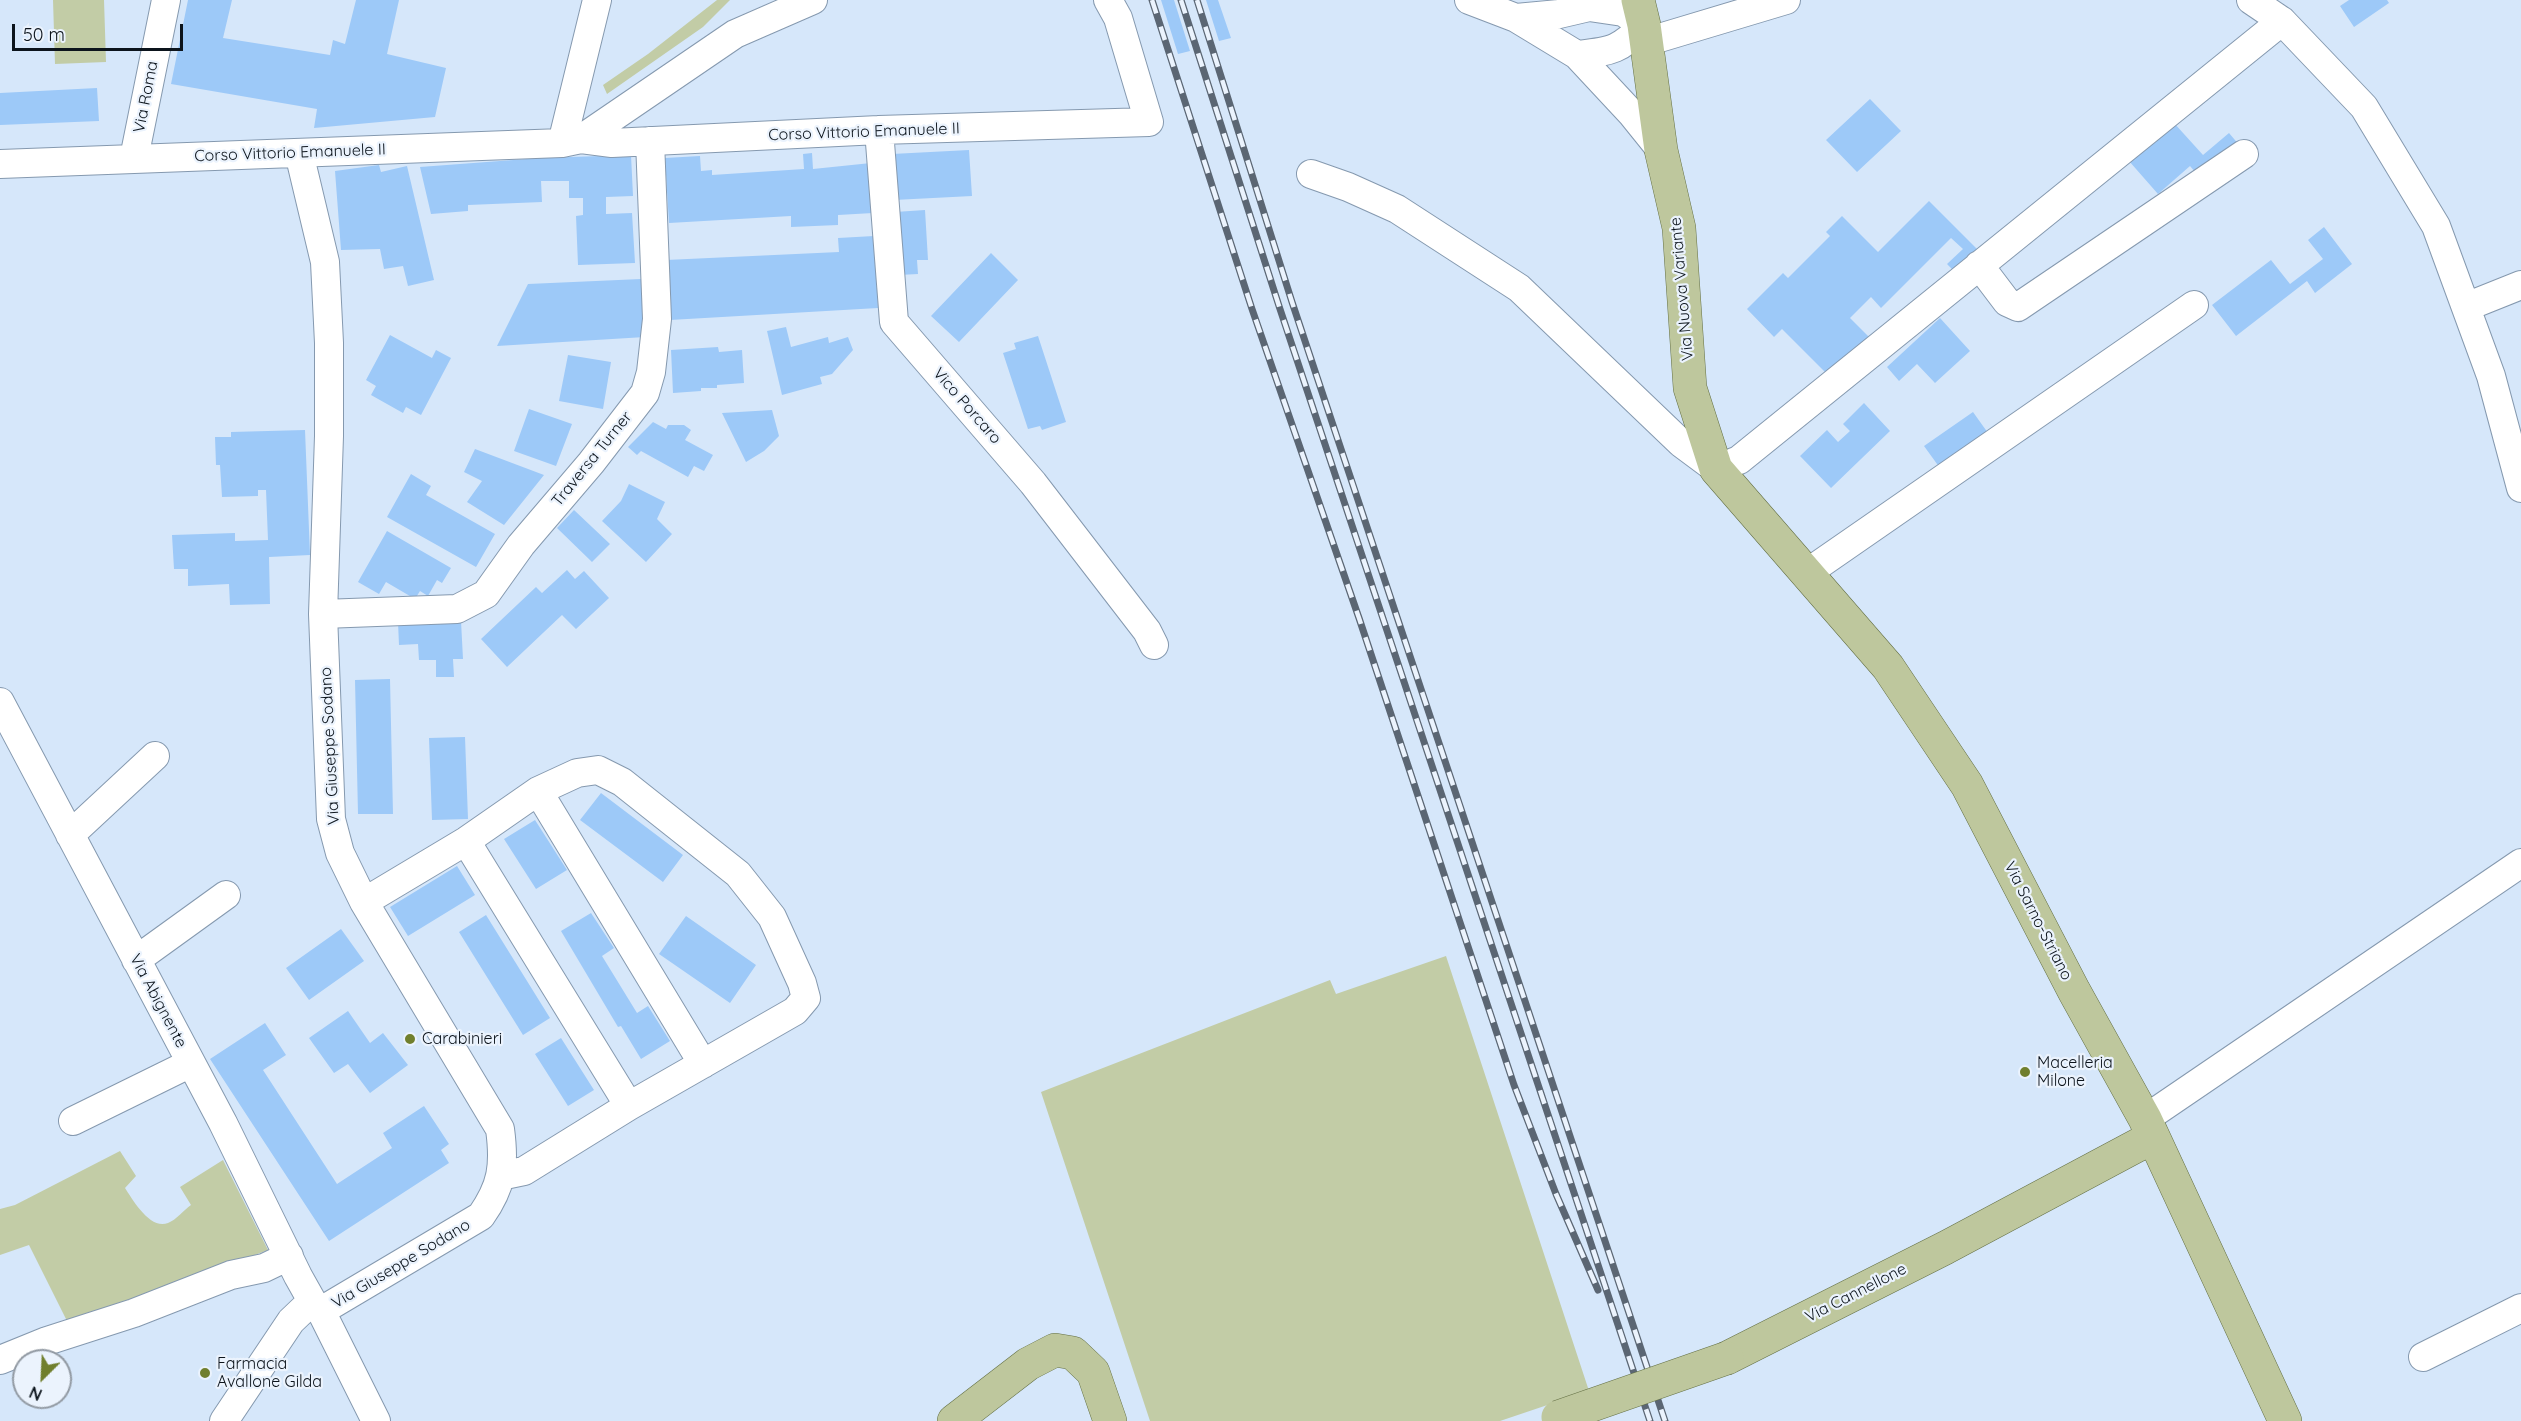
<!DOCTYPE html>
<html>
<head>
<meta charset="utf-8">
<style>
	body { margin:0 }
	#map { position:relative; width:2521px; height:1421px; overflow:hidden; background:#d6e7fa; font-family:Quicksand,sans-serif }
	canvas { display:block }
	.north { position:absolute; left:12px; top:1349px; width:60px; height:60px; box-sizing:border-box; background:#ebf3fd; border:2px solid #929aa3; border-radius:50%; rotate:204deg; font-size:16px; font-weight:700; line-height:24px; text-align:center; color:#0c141c }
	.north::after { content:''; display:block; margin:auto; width:21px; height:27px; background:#707f2d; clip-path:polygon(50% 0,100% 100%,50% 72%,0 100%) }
	.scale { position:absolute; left:12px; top:24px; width:171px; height:27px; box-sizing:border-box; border:3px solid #0c141c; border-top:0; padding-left:8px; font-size:18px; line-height:21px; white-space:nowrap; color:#0c141c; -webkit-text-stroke:4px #ebf3fd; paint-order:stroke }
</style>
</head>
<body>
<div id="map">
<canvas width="2521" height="1421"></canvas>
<div class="north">N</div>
<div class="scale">50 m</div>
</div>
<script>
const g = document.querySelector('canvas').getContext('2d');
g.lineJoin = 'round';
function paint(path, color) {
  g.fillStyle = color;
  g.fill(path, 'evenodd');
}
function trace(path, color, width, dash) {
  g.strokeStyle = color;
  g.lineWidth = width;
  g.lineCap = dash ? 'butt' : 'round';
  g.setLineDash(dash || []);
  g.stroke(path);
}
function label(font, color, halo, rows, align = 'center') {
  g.font = font + ' Quicksand,sans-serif';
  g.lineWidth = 4.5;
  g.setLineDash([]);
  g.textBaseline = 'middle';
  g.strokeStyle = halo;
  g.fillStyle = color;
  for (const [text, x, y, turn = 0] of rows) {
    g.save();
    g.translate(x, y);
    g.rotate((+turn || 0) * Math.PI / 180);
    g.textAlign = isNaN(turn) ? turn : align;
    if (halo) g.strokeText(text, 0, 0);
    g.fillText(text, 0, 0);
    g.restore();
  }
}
const green = new Path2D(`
	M53 0H104L106 62 55 64Z
	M717 0H730L703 27 607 94 603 85 648 54Z
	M1446 956 1589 1391 1500 1421H1150L1041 1092 1330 980 1336 994Z
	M120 1151 136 1176 125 1188C133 1200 150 1230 168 1223 176 1220 184 1210 191 1205L180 1187 223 1160 268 1250 69 1325 29 1245 0 1255V1209L15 1205Z`);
const building = new Path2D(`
	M188 0H232L223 38 330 55 333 40 345 44 356 0H399L387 54 446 68 435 117 314 128 317 109 171 84Z
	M1161 0H1174L1190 51 1178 54Z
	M1206 0H1218L1231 38 1219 41Z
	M2349 0H2387L2389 3 2354 27 2340 6Z
	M97 88 99 121 0 125V93Z
	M1870 99 1901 131 1857 172 1826 140Z
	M2174 123 2203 155 2229 133 2240 146 2202 180 2190 166 2158 194 2129 161Z
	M969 150 972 196 894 200 892 154Z
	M812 153 813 169 871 163 873 213 838 215V225L791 227V216L669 223 665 158 700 156 701 171 712 170V175L804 169 803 154Z
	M631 155 633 196 606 197V214L632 213 635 263 578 265 576 216 583 215V198H569V181H541L542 202 468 205V211L431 214 420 167 540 158Z
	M379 165 381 172 407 166 434 280 408 286 403 266 384 269 380 249 341 250 335 171Z
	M1929 201 1981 253 1958 275 1947 264 1963 249 1951 238 1881 308 1871 297 1850 318 1877 345 1829 376 1782 329 1774 337 1747 309 1783 273 1788 278 1830 236 1826 232 1842 216 1878 252Z
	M925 210 928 260H917L918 274 899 275 895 212Z
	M2324 227 2352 264 2315 293 2307 281 2236 336 2212 305 2271 260 2290 284 2323 259 2308 240Z
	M874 236 878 308 670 320 666 260 839 252 838 238Z
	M991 253 1018 280 959 342 931 316Z
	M641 279 645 337 497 346 528 284Z
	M1940 318 1970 351 1935 383 1917 364 1899 381 1887 367Z
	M786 327 791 347 828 337 829 343 848 337 853 350 832 374 820 377 822 384 782 395 767 331Z
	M390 335 432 358 436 350 451 358 421 415 406 407 403 413 371 395 376 386 366 380Z
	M1038 336 1066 422 1042 430 1040 426 1028 429 1003 353 1016 349 1014 343Z
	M718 347 719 352 742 350 744 383 717 385V388H701V391L673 393 671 350Z
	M568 355 611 362 603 409 559 401Z
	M1864 403 1890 431 1831 488 1800 456 1827 430 1838 442 1850 431 1843 424Z
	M529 409 572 424 556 466 514 451Z
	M772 410 779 436 764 451 746 462 722 413Z
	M1973 412 1993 440 1945 475 1924 446Z
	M653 422 666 429 668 425H684L691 430 685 440 713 455 704 471 694 466 688 477 641 451 637 455 628 447Z
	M305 430 310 555 269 557 270 604 230 605 229 584 188 586V569H174L172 535 235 533V541L268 540 266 490H258V496L222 497 220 465H216L215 437H231V432Z
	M475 449 544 475 504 525 467 502 482 481 464 472Z
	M411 474 431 486 426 495 495 534 476 567 387 517Z
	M629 484 665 502 657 519 672 534 646 562 602 521 621 501Z
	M574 510 610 544 592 562 557 528Z
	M387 531 451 568 442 583 437 580 428 596 420 591 415 599 386 582 379 594 358 582Z
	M567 570 575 579 584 571 609 598 576 629 562 615 507 667 481 639 536 587 542 593Z
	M461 621 463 659H453L454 677H436V660H419L418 644 399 645 398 622Z
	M390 679 393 814H358L355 680Z
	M465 737 468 819 432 820 429 738Z
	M601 793 683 855 663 882 580 820Z
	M535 820 567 870 536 889 504 839Z
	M457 866 475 895 408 936 390 907Z
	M591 913 614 948 602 956 637 1013 648 1006 670 1041 641 1059 621 1026 618 1027 561 931Z
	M486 915 550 1018 523 1035 459 932Z
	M686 916 756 965 730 1003 659 954Z
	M341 929 364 961 309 1000 286 968Z
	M348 1011 370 1043 383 1033 408 1065 370 1093 348 1064 334 1073 309 1038Z
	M265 1023 286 1055 263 1070 337 1184 392 1148 383 1133 424 1106 449 1144 441 1150 449 1163 329 1241 210 1059Z
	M561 1038 594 1090 568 1106 535 1054Z`);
const minor = new Path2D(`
	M1469 0 1516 18 1577 55 1632 114 1661 150
	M2251 0 2282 21 2364 107 2436 226 2491 376 2521 488
	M1516 18 1559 14 1589 7 1623 12 1644 25C1619 51 1611 51 1577 55
	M1646 42 1786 0
	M879 130 894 322 1033 483 1147 631 1154 645
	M581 139 735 34 813 0
	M562 143 597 0
	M299 153 325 262 329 343V436L323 614 331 819 340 853 364 902 500 1129C505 1166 502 1186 481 1216L321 1311
	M134 158 166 0
	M0 164 562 143 581 139 612 143 879 130 1149 122 1118 18 1108 0
	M1311 174 1348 187 1397 209 1519 288 1681 443 1716 469 1739 460 2282 21
	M1979 265 2007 302 2018 307 2244 154
	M2466 307 2521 285
	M1807 573 2194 305
	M323 614 457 609 486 594 521 545 591 463 645 393 651 372 657 319 650 141
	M0 702 223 1123 298 1276 312 1301 321 1311 376 1421
	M538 791 703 1064
	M70 835 155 756
	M466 841 629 1106
	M364 902 466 841 538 791 577 773 598 770 622 782 738 874 772 917 802 983 806 998 795 1011 629 1106 524 1171 500 1176
	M136 960 226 895
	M2145 1119 2521 863
	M73 1121 191 1063
	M2423 1357 2521 1308
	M0 1360 47 1341 134 1313 231 1275 264 1268 289 1256
	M224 1421 291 1321 312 1301`);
const major = new Path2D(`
	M1638 0 1644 25 1661 150 1679 228 1690 388 1716 469 1888 667 1967 785 2074 991 2145 1119 2285 1421
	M1727 1358 1945 1248 2153 1137
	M954 1421 1028 1364 1055 1350 1073 1353 1093 1372 1110 1421`);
const rail = new Path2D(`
	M1152 0 1252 309 1359 618 1514 1085 1556 1194 1598 1290
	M1181 0 1279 306 1650 1421
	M1197 0 1292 302 1665 1421`);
const majorBridge = new Path2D(`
	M1558 1417 1727 1358`);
const markers = [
	[410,1039,6,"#707f2d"],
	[2025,1072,6,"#707f2d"],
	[205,1373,6,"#707f2d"]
];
const streetNames = [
	["Via Roma",146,97,-79],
	["Corso Vittorio Emanuele II",864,132,-2],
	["Corso Vittorio Emanuele II",290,153,-2],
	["Via Nuova Variante",1682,289,-95],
	["Vico Porcaro",967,406,49],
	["Traversa Turner",592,459,-51],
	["Via Giuseppe Sodano",330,746,-93],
	["Via Sarno-Striano",2038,921,63],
	["Via Abignente",158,1001,62],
	["Via Giuseppe Sodano",401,1264,-31],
	["Via Cannellone",1856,1293,-27]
];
const poiNames = [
	["Carabinieri",422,1039],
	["Macelleria",2037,1063],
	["Milone",2037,1081],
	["Farmacia",217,1364],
	["Avallone Gilda",217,1382]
];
paint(green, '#c2cca6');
paint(building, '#9dc9f8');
trace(minor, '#8599af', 30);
trace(major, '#647045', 34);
trace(minor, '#fff', 28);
trace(major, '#bec79d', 33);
trace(rail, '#5b6673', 7);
trace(rail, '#ebf3fd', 4.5, [14]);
trace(majorBridge, '#647045', 34, []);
trace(majorBridge, '#bec79d', 33);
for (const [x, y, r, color] of markers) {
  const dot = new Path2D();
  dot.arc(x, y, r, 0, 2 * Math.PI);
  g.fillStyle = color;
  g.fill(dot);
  trace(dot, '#ebf3fd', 2);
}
label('16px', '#0c141c', '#ebf3fd', streetNames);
label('16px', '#0c141c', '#ebf3fd', poiNames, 'left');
</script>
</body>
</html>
